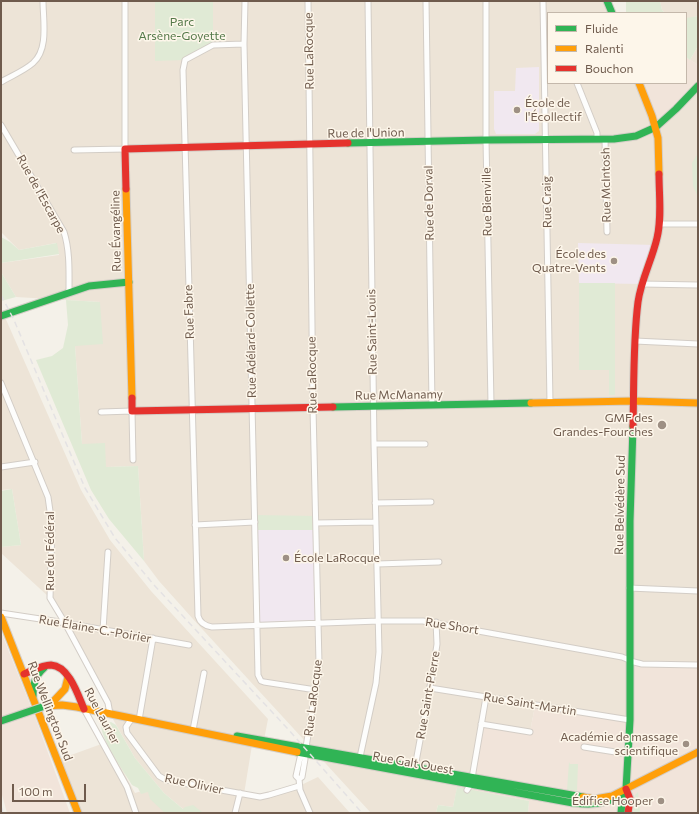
<!DOCTYPE html>
<html>
<head>
<meta charset="utf-8">
<style>
	body { margin:0 }
	#map { position:relative; width:699px; height:814px; overflow:hidden; background:#f4f1e9; font-family:Commissioner,sans-serif }
	canvas { display:block }
	.frame { position:absolute; inset:0; border:2px solid #6f5b4d; pointer-events:none }
	.legend { position:absolute; left:547px; top:12px; width:140px; height:72px; box-sizing:border-box; background:#fdf6ea; border:1px solid #c4b8ab; margin:0; padding:5px 7px; list-style:none; font-size:12px; color:#6f5b4d }
	.legend li { display:flex; align-items:center; gap:8px; height:20px }
	.legend b { width:20px; border:1px solid #c4b8ab }
	.scale { position:absolute; left:12px; top:784px; width:74px; height:18px; box-sizing:border-box; border:2px solid #6f5b4d; border-top:0; padding-left:5px; font-size:12px; line-height:14px; white-space:nowrap; color:#6f5b4d; -webkit-text-stroke:3px #fdf6ea; paint-order:stroke }
</style>
</head>
<body>
<div id="map">
<canvas width="699" height="814"></canvas>
<div class="frame"></div>
<ul class="legend">
<li><b style="height:5px;background:#30b455"></b>Fluide</li>
<li><b style="height:5px;background:#ff9f0a"></b>Ralenti</li>
<li><b style="height:5px;background:#e5322d"></b>Bouchon</li>
</ul>
<div class="scale">100 m</div>
</div>
<script>
const g = document.querySelector('canvas').getContext('2d');
g.lineJoin = 'round';
function paint(path, color) {
  g.fillStyle = color;
  g.fill(path, 'evenodd');
}
function trace(path, color, width, dash) {
  g.strokeStyle = color;
  g.lineWidth = width;
  g.lineCap = dash ? 'butt' : 'round';
  g.setLineDash(dash || []);
  g.stroke(path);
}
function label(font, color, halo, rows, align = 'center') {
  g.font = font + ' Commissioner,sans-serif';
  g.lineWidth = 3;
  g.setLineDash([]);
  g.textBaseline = 'middle';
  g.strokeStyle = halo;
  g.fillStyle = color;
  for (const [text, x, y, turn = 0] of rows) {
    g.save();
    g.translate(x, y);
    g.rotate((+turn || 0) * Math.PI / 180);
    g.textAlign = isNaN(turn) ? turn : align;
    if (halo) g.strokeText(text, 0, 0);
    g.fillText(text, 0, 0);
    g.restore();
  }
}
const residential = new Path2D(`
	M1 1H607L612 13H548V83H639L698 86V665L630 720 535 706 530 732 467 790 457 788 453 807 438 805 436 813H371L193 619 159 581 144 561 138 466 106 467 82 444 75 346 100 302 16 297 1 272V263L59 255 56 243 19 250 1 232Z
	M660 1H698V16L690 18H686V13H665L662 10Z
	M698 46V65L690 60Z
	M4 315 81 490 110 540 151 591 268 719 264 740 253 739 244 794 254 796 299 786 318 777 350 813H188L164 793 135 758 110 714V708L50 598 1 553V547L21 545 12 489 1 490V316Z
	M107 742 135 793 149 789 176 813H79L60 759Z`);
const commercial = new Path2D(`
	M686 57 698 65V86L656 127 639 83H686Z
	M1 632 35 717 70 813H7L1 791Z
	M630 660 637 663 698 665V813H528L529 801 467 790 481 724 530 732 535 706 629 720Z`);
const education = new Path2D(`
	M539 67V131L535 134H496L494 129V91H515L516 68Z
	M578 243 655 245 642 284 579 283Z
	M255 530H316L318 623 257 625Z`);
const green = new Path2D(`
	M155 1H213V45L185 60 155 61Z
	M626 1H660L662 10 665 13H626Z
	M698 16V46L690 60 686 57V18Z
	M698 153V197L693 186 692 163Z
	M1 237 10 242 19 250 57 243 59 254 1 263Z
	M1 272 16 297 1 301Z
	M579 283H615V395H609V370H579Z
	M66 300 100 302 103 344 75 346 82 444 105 443 106 467 138 466 144 561 109 519 91 490 36 360 52 356 63 348 68 325Z
	M12 489 21 545 1 547V491Z
	M255 515 316 516V530H255Z
	M111 722 116 725 135 758 164 793 183 809 185 807 193 805 202 812V813H165L150 799 148 792 141 794 138 788 132 785C123 770 102 742 101 725Z
	M569 762 570 764H578L577 791 567 790Z
	M457 787 529 801 528 813H436L438 805 453 807Z
	M638 792 640 813H633L635 795Z`);
const street = new Path2D(`
	M245 1 244 44 258 675 261 681 264 682 316 690
	M308 1 313 408 319 664 318 675 306 747 304 754 300 758 296 776 299 779 300 790 310 813
	M426 1 432 405
	M486 1V140L491 404
	M543 1 550 403
	M244 44 213 45 185 60 183 70 198 616C200 623 205 626 212 627L379 621H423L622 657 634 662 642 664 698 665
	M1 82C11 76 24 71 33 63 49 49 43 20 43 1
	M577 83 597 133V139
	M1 125 64 232C70 251 69 272 69 292
	M605 139 607 232
	M74 150 125 149V1
	M660 224H698
	M642 284 698 285
	M635 341 698 344
	M1 383 48 497 52 525 50 598 65 623 108 703 110 714
	M101 412 132 411 133 460
	M374 444H425
	M1 467 35 462
	M375 503 431 502
	M316 523 376 522
	M195 525 255 522
	M377 564 439 562
	M629 588 698 591
	M1 613 60 622 189 645
	M103 630 108 552
	M430 688 630 720
	M84 709 127 787 136 813
	M132 718 126 727 127 733 159 776 166 780 260 797 269 795 299 786
	M139 720 153 638
	M481 724 530 732
	M193 730 204 673
	M584 747 628 754
	M360 757 376 683 379 652 374 444 368 1
	M415 767 434 665 437 644 436 622
	M299 779 302 777 305 759 304 754
	M467 790 471 784 486 697
	M235 813 240 793`);
const fast = new Path2D(`
	M607 1 612 13
	M348 143 486 140 614 139 636 136 656 127 676 109 698 86
	M1 316 89 286 129 282
	M333 407 531 403
	M33 696C33 684 35 676 44 668
	M237 736 583 797
	M297 752 573 803C592 805 608 805 623 792
	M621 813 622 802 626 789 630 720V521L633 426`);
const slow = new Path2D(`
	M639 83 652 116 658 138 659 174
	M126 189 132 398
	M531 403 633 401 698 403
	M1 617 78 813
	M50 705 65 689 68 677
	M45 706 62 705 77 707 297 752
	M583 797 595 799 612 796 698 752`);
const jam = new Path2D(`
	M126 189 125 149 348 143
	M132 398V411L333 407
	M633 426C634 386 633 341 638 302 641 280 652 260 657 238 662 218 659 195 659 174
	M24 674C32 671 42 665 51 665 69 666 78 695 84 709
	M626 789 630 799 628 813`);
const rail = new Path2D(`
	M1 295 14 320 85 488 115 538 154 585 287 728 362 813
	M1 806 3 813`);
const fastBridge = new Path2D(`
	M1 721 45 706`);
const markers = [
	[517,110,4,"#9e9084"],
	[614,261,4,"#9e9084"],
	[662,425,5,"#9e9084"],
	[286,558,4,"#9e9084"],
	[686,744,4,"#9e9084"],
	[661,801,4,"#9e9084"]
];
const parkNames = [
	["Parc",182,22],
	["Arsène-Goyette",182,36]
];
const streetNames = [
	["Rue LaRocque",309,51,-91],
	["Rue de l'Union",366,133,-1],
	["Rue McIntosh",606,185,-91],
	["Rue de l'Escarpe",41,194,61],
	["Rue Bienville",487,202,-91],
	["Rue Craig",547,202,-91],
	["Rue de Dorval",429,203,-91],
	["Rue Évangéline",116,231,-91],
	["Rue Fabre",189,312,-92],
	["Rue Saint-Louis",372,332,-91],
	["Rue Adélard-Collette",251,341,-91],
	["Rue LaRocque",312,375,-91],
	["Rue McManamy",399,395,-1],
	["Rue Belvédère Sud",620,505,-89],
	["Rue du Fédéral",50,551,-90],
	["Rue Short",452,626,9],
	["Rue Élaine-C.-Poirier",95,629,10],
	["Rue Saint-Pierre",428,695,-80],
	["Rue LaRocque",313,698,-83],
	["Rue Saint-Martin",530,704,9],
	["Rue Wellington Sud",50,711,69],
	["Rue Laurier",102,716,62],
	["Rue Galt Ouest",413,763,10],
	["Rue Olivier",194,784,12]
];
const poiNames = [
	["École de",525,103,"left"],
	["l'Écollectif",525,117,"left"],
	["École des",606,254],
	["Quatre-Vents",606,268],
	["GMF des",653,418],
	["Grandes-Fourches",653,432],
	["École LaRocque",294,558,"left"],
	["Académie de massage",678,737],
	["scientifique",678,751],
	["Édifice Hooper",653,801]
];
paint(residential, '#ede4d7');
paint(commercial, '#f1e4da');
paint(education, '#f1e8f0');
paint(green, '#e0ead5');
trace(street, '#d3cdc6', 7);
trace(fast, '#d3cdc6', 9);
trace(slow, '#d3cdc6', 9);
trace(jam, '#d3cdc6', 9);
trace(street, '#fdfdfc', 5);
trace(fast, '#30b455', 7);
trace(slow, '#ff9f0a', 7);
trace(jam, '#e5322d', 7);
trace(rail, '#e4e2e3', 1.5, [6, 4]);
trace(fastBridge, '#d3cdc6', 9, []);
trace(fastBridge, '#30b455', 7);
for (const [x, y, r, color] of markers) {
  const dot = new Path2D();
  dot.arc(x, y, r, 0, 2 * Math.PI);
  g.fillStyle = color;
  g.fill(dot);
  trace(dot, '#fdf6ea', 1.5);
}
label('12px', '#547949', '#fdf6ea', parkNames);
label('12px', '#6f5b4d', '#fdf6ea', streetNames);
label('12px', '#6f5b4d', '#fdf6ea', poiNames, 'right');
</script>
</body>
</html>
